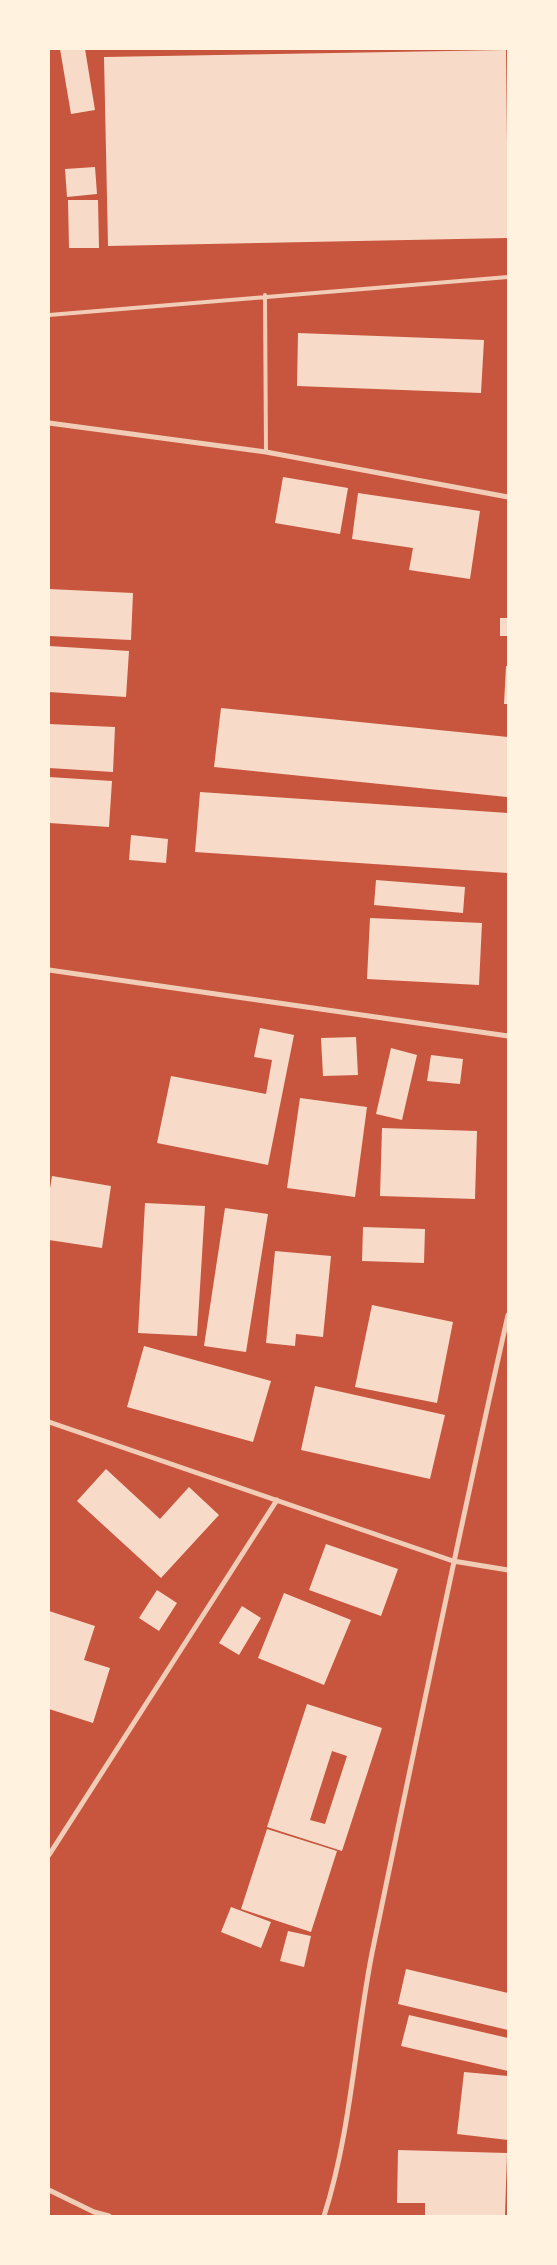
<!DOCTYPE html>
<html>
<head>
<meta charset="utf-8">
<style>
	body { margin:0 }
	#map { position:relative; width:557px; height:2265px; overflow:hidden; background:#c8553d; font-family:Signika,sans-serif }
	canvas { display:block }
	.frame { position:absolute; inset:0; border:50px solid #fff3e0; pointer-events:none }
</style>
</head>
<body>
<div id="map">
<canvas width="557" height="2265"></canvas>
<div class="frame"></div>
</div>
<script>
const g = document.querySelector('canvas').getContext('2d');
g.lineJoin = 'round';
function paint(path, color) {
  g.fillStyle = color;
  g.fill(path, 'evenodd');
}
function trace(path, color, width, dash) {
  g.strokeStyle = color;
  g.lineWidth = width;
  g.lineCap = dash ? 'butt' : 'round';
  g.setLineDash(dash || []);
  g.stroke(path);
}
const building = new Path2D(`
	M60 49H85L95 110 71 114Z
	M506 50 508 238 108 246 104 57Z
	M95 167 97 194 67 197 65 169Z
	M68 200H98L99 248H69Z
	M298 333 484 340 481 393 297 386Z
	M283 477 348 488 340 534 275 523Z
	M358 493 480 511 470 579 409 570 413 548 352 539Z
	M49 589 133 593 131 640 49 636Z
	M500 618H508V636H500Z
	M49 646 129 651 126 697 49 692Z
	M506 666H508V704H504Z
	M221 708 508 737 507 797 214 767Z
	M49 724 115 727 113 772 49 768Z
	M49 777 112 781 109 827 49 823Z
	M200 792 508 813V873L195 852Z
	M131 835 168 839 166 863 129 860Z
	M376 880 465 887 463 913 374 905Z
	M370 918 482 923 479 985 367 979Z
	M260 1028 294 1035 268 1165 157 1143 171 1076 266 1094 272 1060 254 1057Z
	M356 1037 358 1075 323 1076 321 1038Z
	M391 1048 417 1055 402 1120 376 1114Z
	M431 1055 463 1059 460 1084 427 1081Z
	M300 1098 367 1107 355 1197 287 1188Z
	M382 1128 477 1131 475 1199 380 1196Z
	M52 1176 111 1186 102 1248 49 1240V1195Z
	M145 1203 205 1206 197 1336 138 1333Z
	M225 1208 268 1214 246 1352 204 1346Z
	M363 1227 425 1229 424 1263 362 1261Z
	M275 1251 331 1256 323 1337 296 1334 295 1346 266 1343Z
	M372 1305 453 1322 437 1403 355 1387Z
	M144 1346 271 1381 253 1442 127 1407Z
	M315 1386 445 1415 430 1479 301 1450Z
	M106 1469 160 1519 189 1487 219 1515 161 1578 77 1501Z
	M326 1544 398 1569 381 1616 309 1590Z
	M157 1590 177 1603 159 1631 139 1618Z
	M284 1593 351 1620 324 1685 258 1658Z
	M242 1606 261 1618 239 1655 219 1643Z
	M49 1611 95 1626 84 1660 110 1668 93 1723 49 1709Z
	M307 1704 382 1728 342 1851 267 1827ZM332 1751 347 1756 325 1824 310 1820Z
	M267 1829 337 1851 311 1932 241 1909Z
	M231 1907 271 1922 261 1948 221 1932Z
	M288 1931 311 1936 304 1967 280 1961Z
	M406 1969 508 1993V2030L398 2004Z
	M409 2015 508 2038V2071L401 2046Z
	M464 2072 508 2076V2140L457 2134Z
	M398 2150 507 2153 505 2216H425V2203H397Z`);
const service = new Path2D(`
	M265 295 266 452
	M49 315 508 277`);
const minor = new Path2D(`
	M49 423 266 452 508 497
	M49 970 508 1036
	M49 1422 453 1561 508 1570
	M49 1855 277 1500
	M49 2190 94 2212 109 2216
	M324 2216C351 2132 355 2040 372 1953 416 1740 460 1527 508 1315`);
paint(building, '#f7dbc8');
trace(service, '#f1ccb7', 4);
trace(minor, '#f1ccb7', 5);
</script>
</body>
</html>
